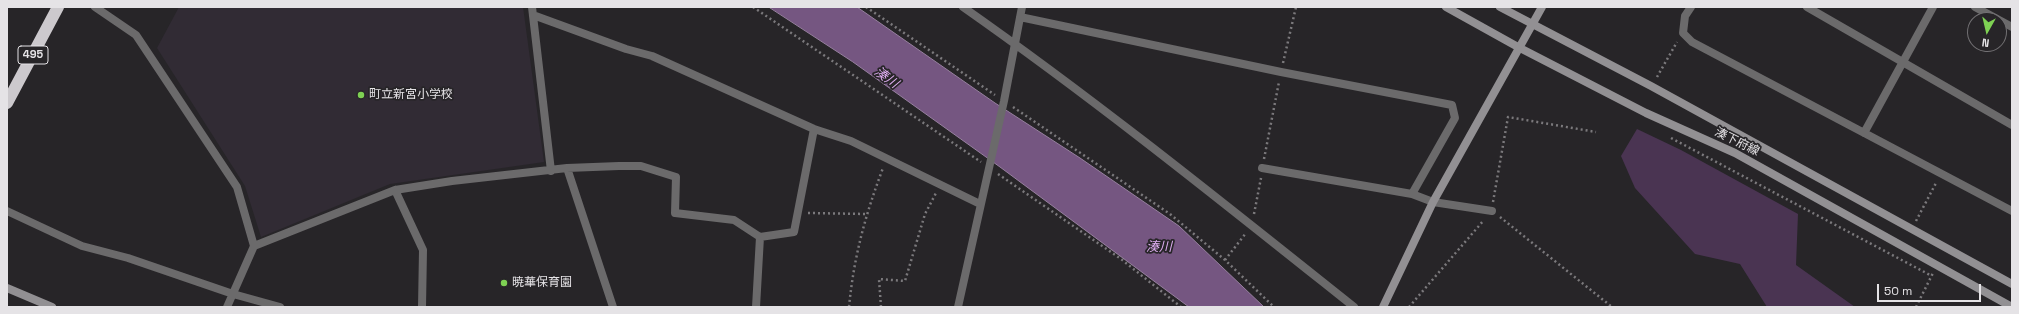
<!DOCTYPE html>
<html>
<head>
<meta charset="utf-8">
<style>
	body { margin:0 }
	#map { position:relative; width:2019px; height:314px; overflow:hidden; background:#272528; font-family:"Space Grotesk",sans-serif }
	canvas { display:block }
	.frame { position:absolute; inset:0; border:8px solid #e5e3e6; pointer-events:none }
	.north { position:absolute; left:1967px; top:12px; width:40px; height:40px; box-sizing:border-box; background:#272528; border:1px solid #737174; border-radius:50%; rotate:188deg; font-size:11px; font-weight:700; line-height:16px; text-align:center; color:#e5e3e6 }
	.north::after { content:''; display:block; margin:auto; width:14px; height:18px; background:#7ed153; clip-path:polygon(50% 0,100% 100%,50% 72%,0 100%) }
	.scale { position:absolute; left:1877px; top:284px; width:104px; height:18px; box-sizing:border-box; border:2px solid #e5e3e6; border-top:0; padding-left:5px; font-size:12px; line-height:14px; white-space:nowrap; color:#e5e3e6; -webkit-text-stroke:3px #272528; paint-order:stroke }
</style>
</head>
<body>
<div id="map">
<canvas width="2019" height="314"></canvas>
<div class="frame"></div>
<div class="north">N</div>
<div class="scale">50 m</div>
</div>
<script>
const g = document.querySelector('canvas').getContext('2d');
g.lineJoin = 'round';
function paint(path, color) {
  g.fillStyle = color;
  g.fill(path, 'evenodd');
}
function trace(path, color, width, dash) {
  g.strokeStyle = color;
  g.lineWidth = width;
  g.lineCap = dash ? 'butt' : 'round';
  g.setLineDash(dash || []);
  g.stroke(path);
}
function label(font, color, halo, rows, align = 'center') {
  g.font = font + ' "Space Grotesk","Noto Sans JP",sans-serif';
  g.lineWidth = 3.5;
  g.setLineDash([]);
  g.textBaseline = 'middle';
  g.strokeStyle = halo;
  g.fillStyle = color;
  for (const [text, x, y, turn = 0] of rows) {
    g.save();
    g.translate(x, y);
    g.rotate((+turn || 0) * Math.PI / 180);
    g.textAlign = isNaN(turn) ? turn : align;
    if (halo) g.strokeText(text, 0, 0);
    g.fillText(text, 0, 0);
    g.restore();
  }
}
const built = new Path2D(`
	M179 7H523L544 162 390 184 261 237 245 186 157 48Z`);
const green = new Path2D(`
	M1637 129 1681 150 1798 214 1796 265 1855 307H1767L1740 264 1695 254 1635 188 1621 156Z`);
const water = new Path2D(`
	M769 7H857L995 103 1080 158 1179 226 1264 307H1189L1000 167 853 62Z`);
const path = new Path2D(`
	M753 7 981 162
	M866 7 995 95
	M1283 63 1296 7
	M1657 77 1677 42
	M1013 107 1170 214 1225 260 1274 307
	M1671 138 1930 275
	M1264 159 1279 82
	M998 174 1121 259 1181 307
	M1493 202 1508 117 1596 132
	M808 213 866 214
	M1254 214 1261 178
	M1500 217 1612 307
	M1916 221 1936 183
	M1225 260 1246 233
	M849 307C854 256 865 216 883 168
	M881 307 879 279 905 281 925 214 936 193
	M1409 307 1484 220
	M1916 307 1933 273`);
const street = new Path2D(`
	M95 7 136 35 237 187 254 246 227 307
	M532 7 551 171
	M963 7C1097 101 1226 205 1354 307
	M1691 7 1685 16 1683 33 1692 42 2012 211
	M1807 7 2012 125
	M1975 7 1999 20
	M533 15 626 49 652 56 814 129 851 141 980 204
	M1020 17 1281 72 1452 105 1455 118 1412 194
	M1999 20 2012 27
	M1864 133 1933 7
	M567 168 613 307
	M1262 168 1412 194 1433 202 1492 211
	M395 190 423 250 422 307
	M7 211 82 246 128 258 233 294 280 307
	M760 237 794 232 814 129
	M254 246 395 190 452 181 567 168 619 166H641L676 177 675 213 734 220 760 237 756 307
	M958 307 1004 101 1022 7`);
const secondary = new Path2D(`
	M1446 7 1518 47 1646 113 1735 153 2012 307
	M1500 7 1651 86 2012 284
	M7 288 52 307
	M1383 307 1433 202 1542 7`);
const highway = new Path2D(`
	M7 103 58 7`);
const markers = [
	[361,95,4,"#7ed153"],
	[504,283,4,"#7ed153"]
];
const shields = [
	[33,55,30]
];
const shieldNames = [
	["495",33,55]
];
const poiNames = [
	["町立新宮小学校",369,95],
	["暁華保育園",512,283]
];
const streetNames = [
	["湊下府線",1737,142,26]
];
const waterNames = [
	["湊川",886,78,36],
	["湊川",1159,247]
];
paint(built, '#312b34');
paint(green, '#4a3452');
paint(water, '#755681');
trace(water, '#97809f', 1);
trace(path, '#7b797c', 2.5, [2, 3]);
trace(street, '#6b6a6b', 8);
trace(secondary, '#929093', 8);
trace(highway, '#ccc9cd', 12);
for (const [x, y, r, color] of markers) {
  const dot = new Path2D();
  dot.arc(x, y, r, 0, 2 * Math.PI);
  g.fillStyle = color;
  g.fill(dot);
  trace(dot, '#272528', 1.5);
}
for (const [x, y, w] of shields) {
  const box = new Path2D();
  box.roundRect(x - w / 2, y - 9, w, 18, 3);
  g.fillStyle = '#272528';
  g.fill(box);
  trace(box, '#e5e3e6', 1);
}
label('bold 11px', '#e5e3e6', null, shieldNames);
label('12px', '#e5e3e6', '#272528', poiNames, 'left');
label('12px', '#e5e3e6', '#272528', streetNames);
label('italic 13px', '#deadf1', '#272528', waterNames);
</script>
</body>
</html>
